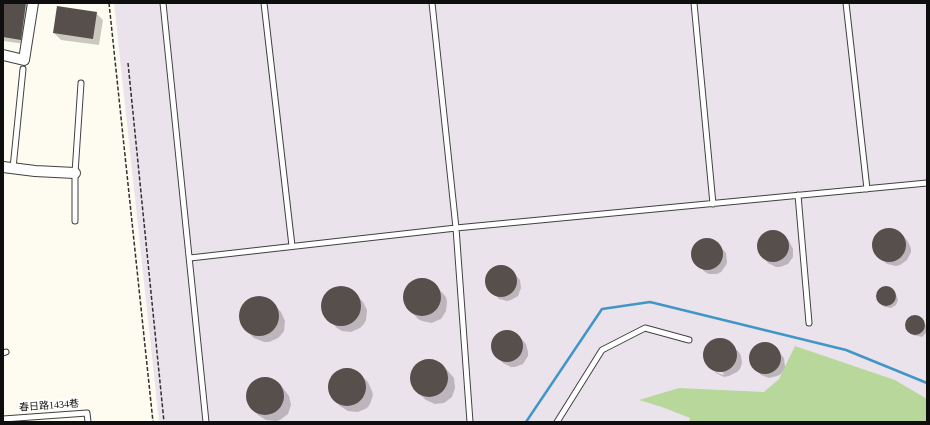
<!DOCTYPE html>
<html>
<head>
<meta charset="utf-8">
<style>
	body { margin:0 }
	#map { position:relative; width:930px; height:425px; overflow:hidden; background:#fefbf0; font-family:"Times New Roman",serif }
	canvas { display:block }
	.frame { position:absolute; inset:0; border:4px solid #0e0e0e; pointer-events:none }
</style>
</head>
<body>
<div id="map">
<canvas width="930" height="425"></canvas>
<div class="frame"></div>
</div>
<script>
const g = document.querySelector('canvas').getContext('2d');
g.lineJoin = 'round';
function paint(path, color) {
  g.fillStyle = color;
  g.fill(path, 'evenodd');
}
function trace(path, color, width, dash) {
  g.strokeStyle = color;
  g.lineWidth = width;
  g.lineCap = dash ? 'butt' : 'round';
  g.setLineDash(dash || []);
  g.stroke(path);
}
function label(font, color, halo, rows, align = 'center') {
  g.font = font + ' "Times New Roman","Noto Sans TC",serif';
  g.lineWidth = 4;
  g.setLineDash([]);
  g.textBaseline = 'middle';
  g.strokeStyle = halo;
  g.fillStyle = color;
  for (const [text, x, y, turn = 0] of rows) {
    g.save();
    g.translate(x, y);
    g.rotate((+turn || 0) * Math.PI / 180);
    g.textAlign = isNaN(turn) ? turn : align;
    if (halo) g.strokeText(text, 0, 0);
    g.fillText(text, 0, 0);
    g.restore();
  }
}
const industrial = new Path2D(`
	M114 3H927V422H159Z`);
const forest = new Path2D(`
	M795 346 895 380 927 399V422H689L690 418 662 407 639 400 679 388 764 392 779 379Z`);
const shadow = new Path2D(`
	M3 3H32L25 44 3 41Z
	M96 13 103 20 99 45 61 40 54 33Z
	M885 230H893L901 234 907 240 911 248V252L907 260 900 265 896 266 887 264 875 252 874 243 877 235Z
	M772 231 780 233 784 236 789 241 793 249V257L788 264 780 267H776L768 263 763 257 758 250V246L761 238 768 232Z
	M703 240H711L718 244 726 253 727 262 726 265 721 272 717 274H709L705 272 694 261 693 257 694 248 699 242Z
	M496 266H505L512 271 520 280 521 288 518 296 511 300 507 301 499 299 488 287 486 279 489 271Z
	M419 279 428 280 436 286 446 297 447 302 446 311 441 319 436 321 432 323 422 321 418 319 405 305 404 300 405 291 410 283Z
	M338 287 348 288 353 291 363 302 367 310 366 320 364 324 360 328 351 332 342 331 337 328 327 318 323 309 322 304 326 295 329 291Z
	M884 287 890 288 896 294 898 300 896 305 891 308 885 307 883 306 879 302 877 296 879 291Z
	M256 297H261L271 301 281 312 285 321 284 331 281 335 278 338 269 342H264L254 338 244 328 240 318 241 309 244 304 247 301Z
	M912 317 920 318 927 327 926 333 922 337 913 335 906 327 907 321Z
	M506 331 514 333 518 335 526 344 528 352V356L523 364 515 367H511L503 363 495 354 492 346 495 338 498 335Z
	M718 340 726 341 739 352 741 356 742 363 740 369 737 372 729 376 724 377 716 373 714 371 723 375 724 373 711 368 706 360 705 351 707 347 713 341Z
	M766 343 774 346 784 358 785 367 781 374 777 376 769 378 761 375 753 366 749 356 754 347 758 344Z
	M427 360H431L441 363 454 378 455 388 452 397 444 403 435 404 426 400 415 390 411 381 412 371 418 364Z
	M348 368 357 371 368 382 372 391 373 395 370 404 367 408 358 412 348 411 340 406 330 395 328 385 329 381 335 373 343 369Z
	M267 378 272 379 280 384 289 396 291 405 288 414 280 420 276 421 266 420 258 415 251 408 247 399 248 389 250 385 258 379Z`);
const stream = new Path2D(`
	M526 422 602 309 650 302 846 350 927 383`);
const building = new Path2D(`
	M3 3H26L21 40 3 37Z
	M57 6 97 12 93 39 53 33Z
	M872 245a17 17 0 1 1 34 0a17 17 0 1 1-34 0Z
	M757 246a16 16 0 1 1 32 0a16 16 0 1 1-32 0Z
	M691 254a16 16 0 1 1 32 0a16 16 0 1 1-32 0Z
	M485 281a16 16 0 1 1 32 0a16 16 0 1 1-32 0Z
	M403 297a19 19 0 1 1 38 0a19 19 0 1 1-38 0Z
	M321 306a20 20 0 1 1 40 0a20 20 0 1 1-40 0Z
	M876 296a10 10 0 1 1 20 0a10 10 0 1 1-20 0Z
	M239 316a20 20 0 1 1 40 0a20 20 0 1 1-40 0Z
	M905 325a10 10 0 1 1 20 0a10 10 0 1 1-20 0Z
	M491 346a16 16 0 1 1 32 0a16 16 0 1 1-32 0Z
	M703 355a17 17 0 1 1 34 0a17 17 0 1 1-34 0Z
	M749 358a16 16 0 1 1 32 0a16 16 0 1 1-32 0Z
	M410 378a19 19 0 1 1 38 0a19 19 0 1 1-38 0Z
	M328 387a19 19 0 1 1 38 0a19 19 0 1 1-38 0Z
	M246 396a19 19 0 1 1 38 0a19 19 0 1 1-38 0Z`);
const path = new Path2D(`
	M109 3 153 422
	M128 63 164 422`);
const lane = new Path2D(`
	M163 3 206 422
	M264 3 292 246
	M432 3 456 228 470 422
	M694 3 713 204
	M846 3 867 189
	M13 168 23 69
	M798 195 809 323
	M75 221V173L81 83
	M190 258 456 228 927 183
	M3 353 6 352
	M3 419 87 413 88 422
	M557 422 602 350 645 328 689 340`);
const street = new Path2D(`
	M3 55 24 60 33 3
	M3 167 35 171 75 173`);
const streetNames = [
	["春日路1434巷",49,406,-4]
];
paint(industrial, '#ebe3ec');
paint(forest, '#b8d79b');
paint(shadow, '#0003');
trace(stream, '#4196c7', 2.5);
paint(building, '#564f4b');
trace(lane, '#414141', 7);
trace(street, '#414141', 12);
trace(path, '#303030', 1.5, [4, 2]);
trace(lane, '#fff', 5);
trace(street, '#fff', 10);
label('10px', '#0e0e0e', '#fff', streetNames);
</script>
</body>
</html>
